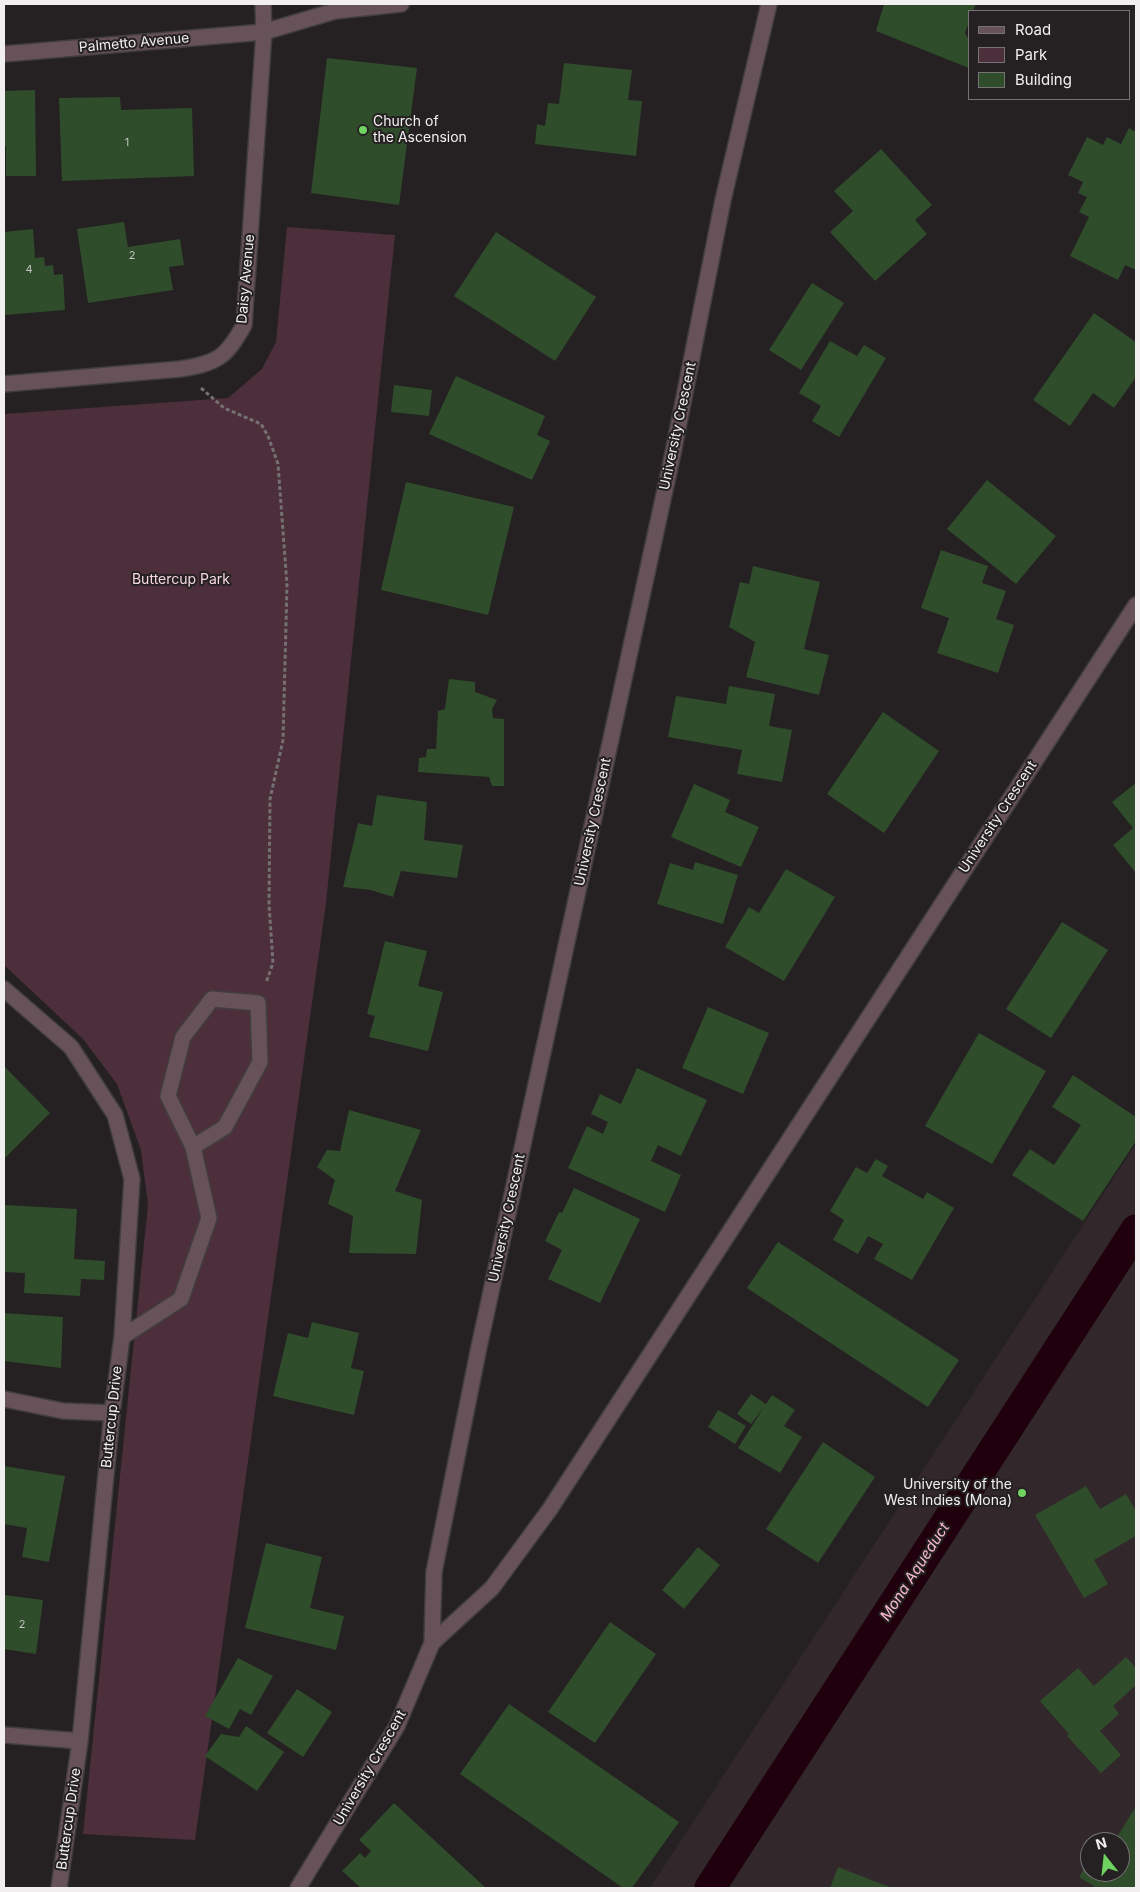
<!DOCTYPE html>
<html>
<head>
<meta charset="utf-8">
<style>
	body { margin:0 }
	#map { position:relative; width:1140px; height:1892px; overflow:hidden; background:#252122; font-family:Inter,sans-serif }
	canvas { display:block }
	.frame { position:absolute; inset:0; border:5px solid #f2eff0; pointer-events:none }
	.legend { position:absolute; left:968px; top:10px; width:162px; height:90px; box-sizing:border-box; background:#252122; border:1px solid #777374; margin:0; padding:6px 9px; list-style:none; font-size:15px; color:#f2eff0 }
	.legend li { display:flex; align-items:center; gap:10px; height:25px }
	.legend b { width:25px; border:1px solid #777374 }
	.north { position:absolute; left:1080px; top:1832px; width:50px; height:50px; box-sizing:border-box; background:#252122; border:1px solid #777374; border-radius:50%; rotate:344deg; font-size:14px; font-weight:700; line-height:20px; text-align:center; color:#f2eff0 }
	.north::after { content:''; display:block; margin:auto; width:18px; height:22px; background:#6ed360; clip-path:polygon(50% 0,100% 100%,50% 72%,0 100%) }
</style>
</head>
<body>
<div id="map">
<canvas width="1140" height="1892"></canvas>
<div class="frame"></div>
<ul class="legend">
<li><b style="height:6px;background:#675259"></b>Road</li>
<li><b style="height:14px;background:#4c2f3a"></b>Park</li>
<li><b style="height:14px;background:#2f4c2b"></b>Building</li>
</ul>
<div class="north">N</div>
</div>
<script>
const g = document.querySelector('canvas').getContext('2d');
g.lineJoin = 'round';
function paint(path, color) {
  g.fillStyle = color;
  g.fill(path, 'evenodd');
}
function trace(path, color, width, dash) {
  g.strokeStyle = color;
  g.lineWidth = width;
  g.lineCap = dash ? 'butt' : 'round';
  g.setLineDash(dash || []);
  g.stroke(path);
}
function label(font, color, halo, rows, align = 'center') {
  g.font = font + ' Inter,sans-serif';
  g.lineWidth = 4;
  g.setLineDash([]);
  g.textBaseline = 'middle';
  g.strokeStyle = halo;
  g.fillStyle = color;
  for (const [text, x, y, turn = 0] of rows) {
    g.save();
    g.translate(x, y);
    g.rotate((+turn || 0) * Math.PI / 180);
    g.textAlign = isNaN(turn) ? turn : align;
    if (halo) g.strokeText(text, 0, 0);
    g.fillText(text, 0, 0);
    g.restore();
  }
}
const built = new Path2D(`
	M1136 1144V1888H650ZM1090 1842H1120V1872H1090Z`);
const green = new Path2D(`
	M287 227 395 235 326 903 195 1840 83 1834 148 1205 141 1150 117 1084 83 1039 4 965V414L228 398 262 369 276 342Z`);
const canal = new Path2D(`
	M710 1888 1136 1230`);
const building = new Path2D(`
	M884 4H976L973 11H969V22L965 33 969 40V68L876 31Z
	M327 58 417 68 399 205 311 193Z
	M564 63 632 70 628 100 642 101 636 156 535 144 537 124 545 126 548 103 559 104Z
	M35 90 36 176H6V146H4V91Z
	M120 97 121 110 192 108 194 176 62 181 59 98Z
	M1129 128 1136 132V270L1125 265 1118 280 1070 256 1089 217 1079 212 1087 197 1078 193 1083 182 1068 175 1087 137 1103 145 1107 137 1121 144Z
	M881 149 932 205 915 220 927 234 875 281 830 232 853 211 834 191Z
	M124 222 128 247 180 239 184 265 169 267 173 290 88 303 77 229Z
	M33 229 35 258 44 257 45 266 53 265 54 275 63 274 65 310 4 315V232Z
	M496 232 596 297 555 361 454 296Z
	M812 283 844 303 801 370 769 350Z
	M1094 313 1136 342V377L1114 408 1093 393 1070 426 1033 400Z
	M830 341 857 356 864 345 886 358 839 437 812 421 821 406 799 393Z
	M456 376 545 416 537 435 550 441 532 480 429 434Z
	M394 385 432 390 429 416 391 412Z
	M987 480 1056 536 1016 584 947 529Z
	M406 482 514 507 488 615 381 590Z
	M941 550 988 566 982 583 1006 591 996 619 1014 625 998 673 937 653 949 618 921 608Z
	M753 566 820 582 804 649 829 655 819 695 746 677 755 642 729 627 740 582 749 584Z
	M449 679 475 682V692L497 700 492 709 493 718 504 719V786H492L489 777 418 772 419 758 426 757 427 749H436L438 711 445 709Z
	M729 686 775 694 769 726 792 730 782 782 737 774 742 750 668 737 676 696 726 704Z
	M883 712 939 751 884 833 827 794Z
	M1136 783V873L1113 845 1133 828 1112 802Z
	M694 784 730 800 725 812 759 827 741 867 671 837Z
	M377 795 427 802 424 840 463 845 457 878 401 871 393 897 371 890 343 887 358 823 372 826Z
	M695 862 738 875 723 924 657 904 670 863 693 870Z
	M786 869 835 897 784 981 725 947 749 907 759 913Z
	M1062 922 1108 950 1051 1038 1006 1009Z
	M385 941 427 951 418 986 443 992 428 1051 369 1037 375 1016 367 1014Z
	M708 1007 769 1033 743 1094 682 1068Z
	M979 1033 1046 1071 992 1164 925 1126Z
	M4 1066 50 1113 4 1159Z
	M637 1068 707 1100 681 1156 658 1145 651 1161 681 1175 665 1212 568 1168 587 1126 603 1134 608 1122 591 1114 600 1094 621 1104Z
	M1073 1075 1136 1117V1141L1083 1221 1012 1175 1030 1149 1054 1165 1081 1125 1052 1107Z
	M349 1110 421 1130 395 1191 422 1200 416 1254 349 1253 353 1216 328 1204 335 1180 317 1167 327 1150 340 1151Z
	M876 1159 888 1166 882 1176 923 1199 927 1192 954 1208 912 1280 874 1259 883 1244 868 1236 858 1254 833 1240 844 1220 830 1211 856 1167 867 1173Z
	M574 1188 640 1219 600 1303 548 1279 562 1250 545 1241 559 1212 562 1213Z
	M5 1205 77 1209 74 1259 105 1261 104 1280 81 1279 80 1296 24 1293 25 1273 4 1272Z
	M778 1242 959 1360 928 1407 747 1288Z
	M4 1313 63 1317 61 1368 4 1361Z
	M312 1322 359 1333 351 1368 364 1371 354 1415 273 1396 288 1333 308 1338Z
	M751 1394 766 1404 772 1395 795 1410 784 1426 802 1437 780 1473 738 1448 764 1407 751 1424 737 1414Z
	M718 1410 746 1426 735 1444 708 1427Z
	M823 1442 875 1477 818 1563 766 1529Z
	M4 1466 65 1476 49 1562 22 1557 27 1528 4 1524Z
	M1086 1486 1100 1509 1126 1494 1136 1511V1536L1094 1560 1108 1584 1084 1598 1035 1515Z
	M266 1543 322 1557 310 1608 344 1616 336 1650 245 1628Z
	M698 1547 720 1565 684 1609 662 1590Z
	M4 1595 43 1600 36 1654 4 1649Z
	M610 1622 656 1654 595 1743 548 1712Z
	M1126 1657 1136 1668V1685L1113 1706 1119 1714 1100 1731 1121 1755 1101 1773 1067 1736 1069 1734 1040 1701 1078 1668 1094 1686Z
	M238 1658 273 1676 251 1715 240 1709 229 1729 205 1716Z
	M297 1689 332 1712 303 1757 267 1733Z
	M509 1704 679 1822 632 1888H623L460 1774Z
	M246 1726 284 1752 257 1791 205 1756 221 1734 239 1737Z
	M394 1803 486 1888H361L342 1871 360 1853 365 1858 371 1851 359 1840Z
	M1135 1808 1136 1809V1888H1097L1079 1877 1090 1859V1872H1120V1842H1101L1107 1831 1117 1837Z
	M838 1867 892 1888H830Z`);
const path = new Path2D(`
	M201 388 224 408 261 424 268 436 278 464 287 585 283 740 270 799 269 904 273 963 266 983`);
const minor = new Path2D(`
	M4 54 264 32 335 11 401 4
	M4 384 180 369C217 363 226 358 244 325L264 32 263 4
	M4 989 71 1047 115 1115 132 1179 122 1337 112 1413 80 1741 59 1888
	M122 1337 181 1299 209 1218 193 1147 168 1096 183 1037 212 999 258 1003 260 1062 225 1127 193 1147
	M4 1399 63 1411 112 1413
	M432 1643 492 1588 550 1509 1136 605
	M4 1735 80 1741
	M298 1888 397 1726 432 1643 434 1572 479 1347 673 453 723 200 769 4`);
const markers = [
	[363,130,5,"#6ed360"],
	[1022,1493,5,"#6ed360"]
];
const numberNames = [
	["1",127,143],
	["2",132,256],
	["4",29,270],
	["2",22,1625]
];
const streetNames = [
	["Palmetto Avenue",134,43,-5],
	["Daisy Avenue",246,279,-85],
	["University Crescent",678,426,-78],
	["University Crescent",998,817,-57],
	["University Crescent",593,822,-78],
	["University Crescent",507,1218,-78],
	["Buttercup Drive",112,1417,-84],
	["University Crescent",370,1768,-60],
	["Buttercup Drive",69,1819,-82]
];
const poiNames = [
	["Church of",373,122],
	["the Ascension",373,138],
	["University of the",1012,1485,"right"],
	["West Indies (Mona)",1012,1501,"right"]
];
const parkNames = [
	["Buttercup Park",181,580]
];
const waterNames = [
	["Mona Aqueduct",915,1572,-57]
];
paint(built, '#32282b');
paint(green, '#4c2f3a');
trace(canal, '#1f000c', 31);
paint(building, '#2f4c2b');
trace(minor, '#423e3f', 18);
trace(path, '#757172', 3, [4, 2.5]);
trace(minor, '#675259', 15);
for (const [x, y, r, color] of markers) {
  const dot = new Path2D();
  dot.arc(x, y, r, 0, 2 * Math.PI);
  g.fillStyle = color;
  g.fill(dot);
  trace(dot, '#252122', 2);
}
label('11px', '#c1c6bf', null, numberNames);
label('14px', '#f2eff0', '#252122', streetNames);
label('14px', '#f2eff0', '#252122', poiNames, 'left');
label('14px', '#f5d5df', '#252122', parkNames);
label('italic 15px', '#f8bacf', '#252122', waterNames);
</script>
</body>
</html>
